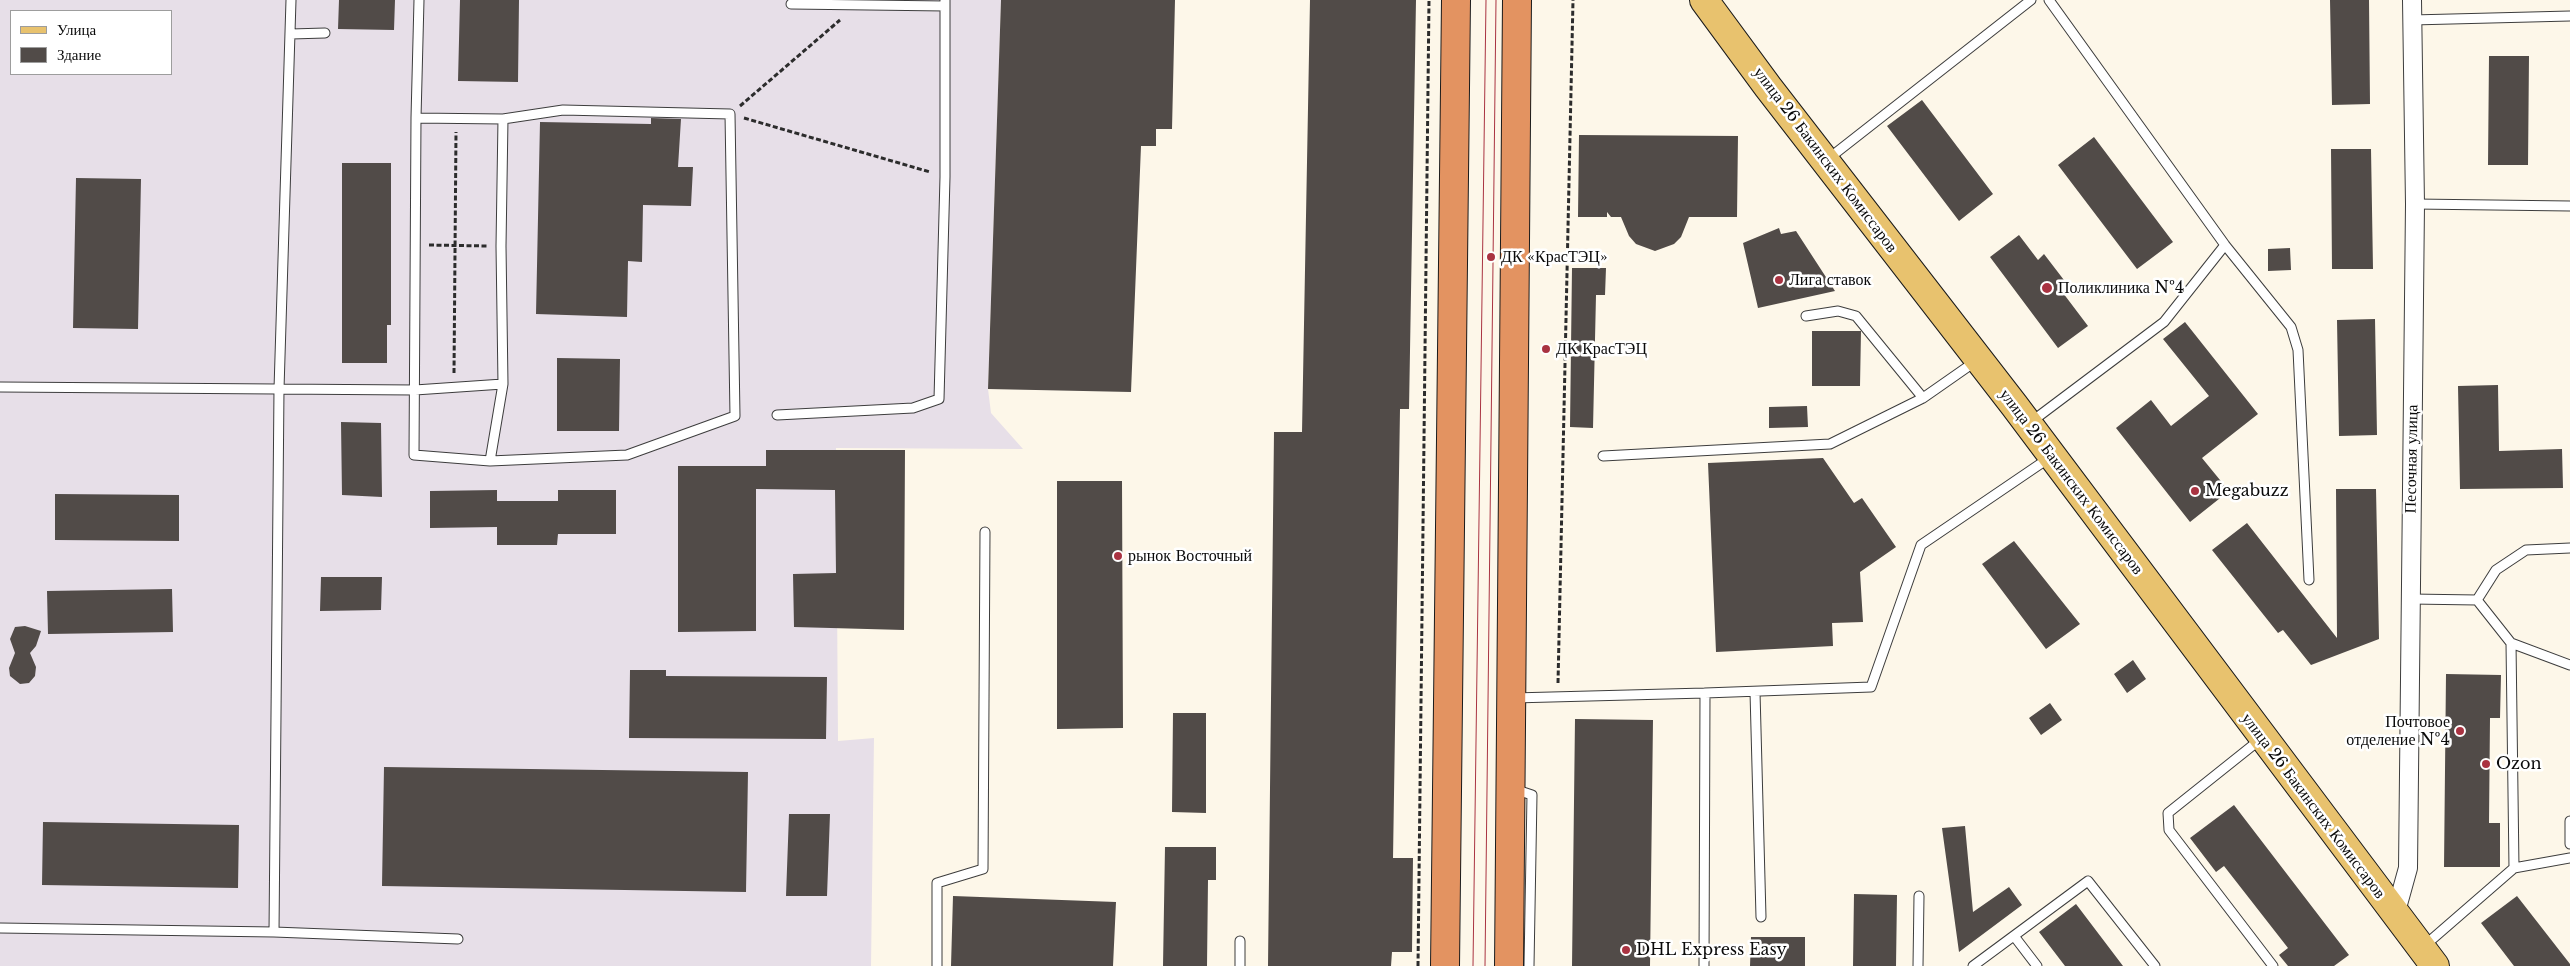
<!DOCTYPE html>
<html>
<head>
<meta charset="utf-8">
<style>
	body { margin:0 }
	#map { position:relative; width:2570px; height:966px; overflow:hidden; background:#fdf7e9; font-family:"Libre Baskerville",serif }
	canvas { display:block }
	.legend { position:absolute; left:10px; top:10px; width:162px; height:65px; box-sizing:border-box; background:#fff; border:1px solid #9d9d9d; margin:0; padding:6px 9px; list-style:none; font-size:15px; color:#0a0a0a }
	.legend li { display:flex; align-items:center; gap:10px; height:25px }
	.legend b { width:25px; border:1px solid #9d9d9d }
</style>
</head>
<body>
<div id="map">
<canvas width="2570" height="966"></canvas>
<ul class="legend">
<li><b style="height:6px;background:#e8c26e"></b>Улица</li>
<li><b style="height:14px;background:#514b48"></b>Здание</li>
</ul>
</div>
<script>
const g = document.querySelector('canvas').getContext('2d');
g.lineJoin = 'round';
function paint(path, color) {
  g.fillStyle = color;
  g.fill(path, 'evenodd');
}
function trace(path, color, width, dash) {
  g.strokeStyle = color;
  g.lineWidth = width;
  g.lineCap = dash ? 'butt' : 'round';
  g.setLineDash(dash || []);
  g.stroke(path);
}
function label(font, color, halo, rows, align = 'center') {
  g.font = font + ' "Libre Baskerville",serif';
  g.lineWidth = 5;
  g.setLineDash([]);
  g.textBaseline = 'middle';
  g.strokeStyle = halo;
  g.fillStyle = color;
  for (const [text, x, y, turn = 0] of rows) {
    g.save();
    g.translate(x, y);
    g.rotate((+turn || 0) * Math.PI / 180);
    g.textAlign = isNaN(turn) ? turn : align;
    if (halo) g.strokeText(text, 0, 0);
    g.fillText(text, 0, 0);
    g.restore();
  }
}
const industrial = new Path2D(`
	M0 0H1001L988 389 991 413 1023 449 836 448 838 741 874 738 871 966H0ZM11 11H171V74H11Z`);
const building = new Path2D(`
	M339 0H395L394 30 338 29Z
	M460 0H519L518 82 458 81Z
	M1001 0H1175L1172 129H1156V146H1141L1131 392 988 389Z
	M1310 0H1416L1409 409H1400L1393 858H1413L1412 952H1392L1391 966H1268L1274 432H1302Z
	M2330 0H2369L2370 104 2332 105Z
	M2489 56H2529L2528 165H2488Z
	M1922 100 1993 194 1959 221 1887 126Z
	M651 118 681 119 678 167H693L691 206 643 205 642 262 628 261 627 317 536 314 540 122 651 124Z
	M1579 135 1738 136 1737 217H1689L1681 237 1674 244 1655 251 1636 244 1629 236 1621 217H1611L1607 212V217H1578Z
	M2094 137 2173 242 2137 269 2058 165Z
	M2331 149H2371L2373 269H2332Z
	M342 163H391V325H387V363H342Z
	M76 178 141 179 138 329 73 328Z
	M1779 228 1781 234 1796 231 1835 291 1758 308 1743 243Z
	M2019 235 2038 260 2044 254 2067 284 2060 289 2088 326 2058 348 1990 257Z
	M2290 248 2291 270 2268 271V249Z
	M1572 268H1606L1605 295H1596L1593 428 1570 427Z
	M2375 319 2377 435 2339 436 2337 320Z
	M2185 322 2258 414 2202 458 2229 491 2190 522 2116 428 2151 400 2171 426 2209 396 2163 339Z
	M1812 331H1861L1860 386H1812Z
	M557 358 620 359 619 431H557Z
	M2498 385 2499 451 2562 449 2563 488 2460 489 2458 386Z
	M1807 406 1808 427 1769 428V407Z
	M341 422 381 423 382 497 342 495Z
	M766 450H905L904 630 794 627 793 574 836 573 835 490 756 489V631L678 632V466H766Z
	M1823 458 1854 503 1862 498 1896 547 1860 572 1863 622 1832 623 1833 646 1716 652 1708 463Z
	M1057 481H1122L1123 728 1057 729Z
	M2336 489H2376L2379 639 2311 665 2283 630 2278 633 2212 550 2247 523 2337 638Z
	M497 490V501H558V490H616V534H558L557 545H497V527L430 528V491Z
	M55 494 179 495V541L55 540Z
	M2014 541 2080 624 2046 649 1982 564Z
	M321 577H382L381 610 320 611Z
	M172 589 173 632 48 634 47 591Z
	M25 626 41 631 36 646 30 653 36 667 35 676 29 683 20 684 10 676 9 668 15 653 10 639 15 627Z
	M2133 660 2146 679 2127 693 2114 674Z
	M630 670H666V676L827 677 826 739 629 738Z
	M2446 674 2501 675 2500 718H2490L2489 823H2500V867H2444Z
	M2050 703 2062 720 2041 735 2029 718Z
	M1173 713H1206V813L1172 812Z
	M1575 719 1653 720 1650 966H1572Z
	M384 767 748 772 746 892 382 886Z
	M2234 805 2349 955 2334 966H2288L2279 955 2288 948 2224 866 2216 872 2190 838Z
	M789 814H830L827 896H786Z
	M43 822 239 825 238 888 42 885Z
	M1965 826 1973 912 2009 887 2022 905 1959 952 1942 828Z
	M1165 847H1216V880H1208L1207 966H1163Z
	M1854 894 1897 895 1896 966H1853Z
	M953 896 1116 902 1113 966H951Z
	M2517 896 2570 964V966H2514L2481 923Z
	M2076 904 2123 966H2065L2039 932Z
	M1751 937H1805V966H1750Z`);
const path = new Path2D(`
	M740 106 840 20
	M744 118 930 172
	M429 245 488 246
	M454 373 456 132
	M1558 683 1573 0
	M1418 966 1429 0`);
const lane = new Path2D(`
	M419 0 416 118 414 455 490 461 627 455 735 416 730 114 563 110 503 119
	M2049 0 2225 245 2291 327 2298 350 2309 580
	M791 4 945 6
	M2412 20 2570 16
	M291 34 325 33
	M416 118 503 119 501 246 503 384 490 461
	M1828 159 2031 0
	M2415 204 2570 206
	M1806 316 1838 311 1856 316 1923 398 1976 361
	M0 387 415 390 503 384
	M777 415 913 408 939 399 945 177V0
	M2031 422 2164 322 2225 245
	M1603 456 1830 444 1923 398
	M2411 599 2477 600 2511 643 2570 665
	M2477 600 2496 570 2526 550 2570 548
	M1755 692 1761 917
	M1513 698 1705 693
	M2262 738 2168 813 2169 830 2273 966
	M1514 789 1532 795 1529 966
	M2570 821V844
	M2514 868 2570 858
	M0 928 274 932 458 939
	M274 932 279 389 291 0
	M2014 936 2037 966
	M2423 947 2514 868 2511 643
	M937 966V883L983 869 985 532
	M1240 966V941
	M1704 966 1705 693 1871 687 1921 545 2049 458
	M1918 966 1919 896
	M1973 966 2088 881 2155 966`);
const street = new Path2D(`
	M2395 915 2408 868 2415 204 2412 0`);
const primary = new Path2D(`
	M1704 0 1768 87 2014 405 2435 966`);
const highway = new Path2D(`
	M1445 966 1456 0
	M1509 966 1517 0`);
const tram = new Path2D(`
	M1473 966 1486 0
	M1485 966 1496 0`);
const markers = [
	[1491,257,5,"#a93341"],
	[1779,280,5,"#a93341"],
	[2047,288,6,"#a93341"],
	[1546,349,5,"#a93341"],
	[2195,491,5,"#a93341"],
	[1118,556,5,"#a93341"],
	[2460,731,5,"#a93341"],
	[2486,764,5,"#a93341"],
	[1626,950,5,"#a93341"]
];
const streetNames = [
	["улица 26 Бакинских Комиссаров",1825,160,53],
	["Песочная улица",2412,459,-89],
	["улица 26 Бакинских Комиссаров",2071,482,53],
	["улица 26 Бакинских Комиссаров",2313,806,53]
];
const poiNames = [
	["ДК «КрасТЭЦ»",1501,257],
	["Лига ставок",1789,280],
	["Поликлиника №4",2058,288],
	["ДК КрасТЭЦ",1556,349],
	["Megabuzz",2205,491],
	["рынок Восточный",1128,556],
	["Почтовое",2450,722,"right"],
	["отделение №4",2450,740,"right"],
	["Ozon",2496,764],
	["DHL Express Easy",1636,950]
];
paint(industrial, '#e7dfe8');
paint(building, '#514b48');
trace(lane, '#3d3d3d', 11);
trace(street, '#3d3d3d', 20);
trace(primary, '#1b1b1b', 30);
trace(highway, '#1b1b1b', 30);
trace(path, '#2c2c2c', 3, [5, 2.5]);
trace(lane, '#fff', 9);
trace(street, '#fff', 18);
trace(primary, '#e8c26e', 28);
trace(highway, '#e39361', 28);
trace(tram, '#a93341', 1);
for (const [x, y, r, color] of markers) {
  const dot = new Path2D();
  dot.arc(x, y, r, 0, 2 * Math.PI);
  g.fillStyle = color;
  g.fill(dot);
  trace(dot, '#fff', 2);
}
label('16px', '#0a0a0a', '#fff', streetNames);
label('16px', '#0a0a0a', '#fff', poiNames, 'left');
</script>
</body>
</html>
